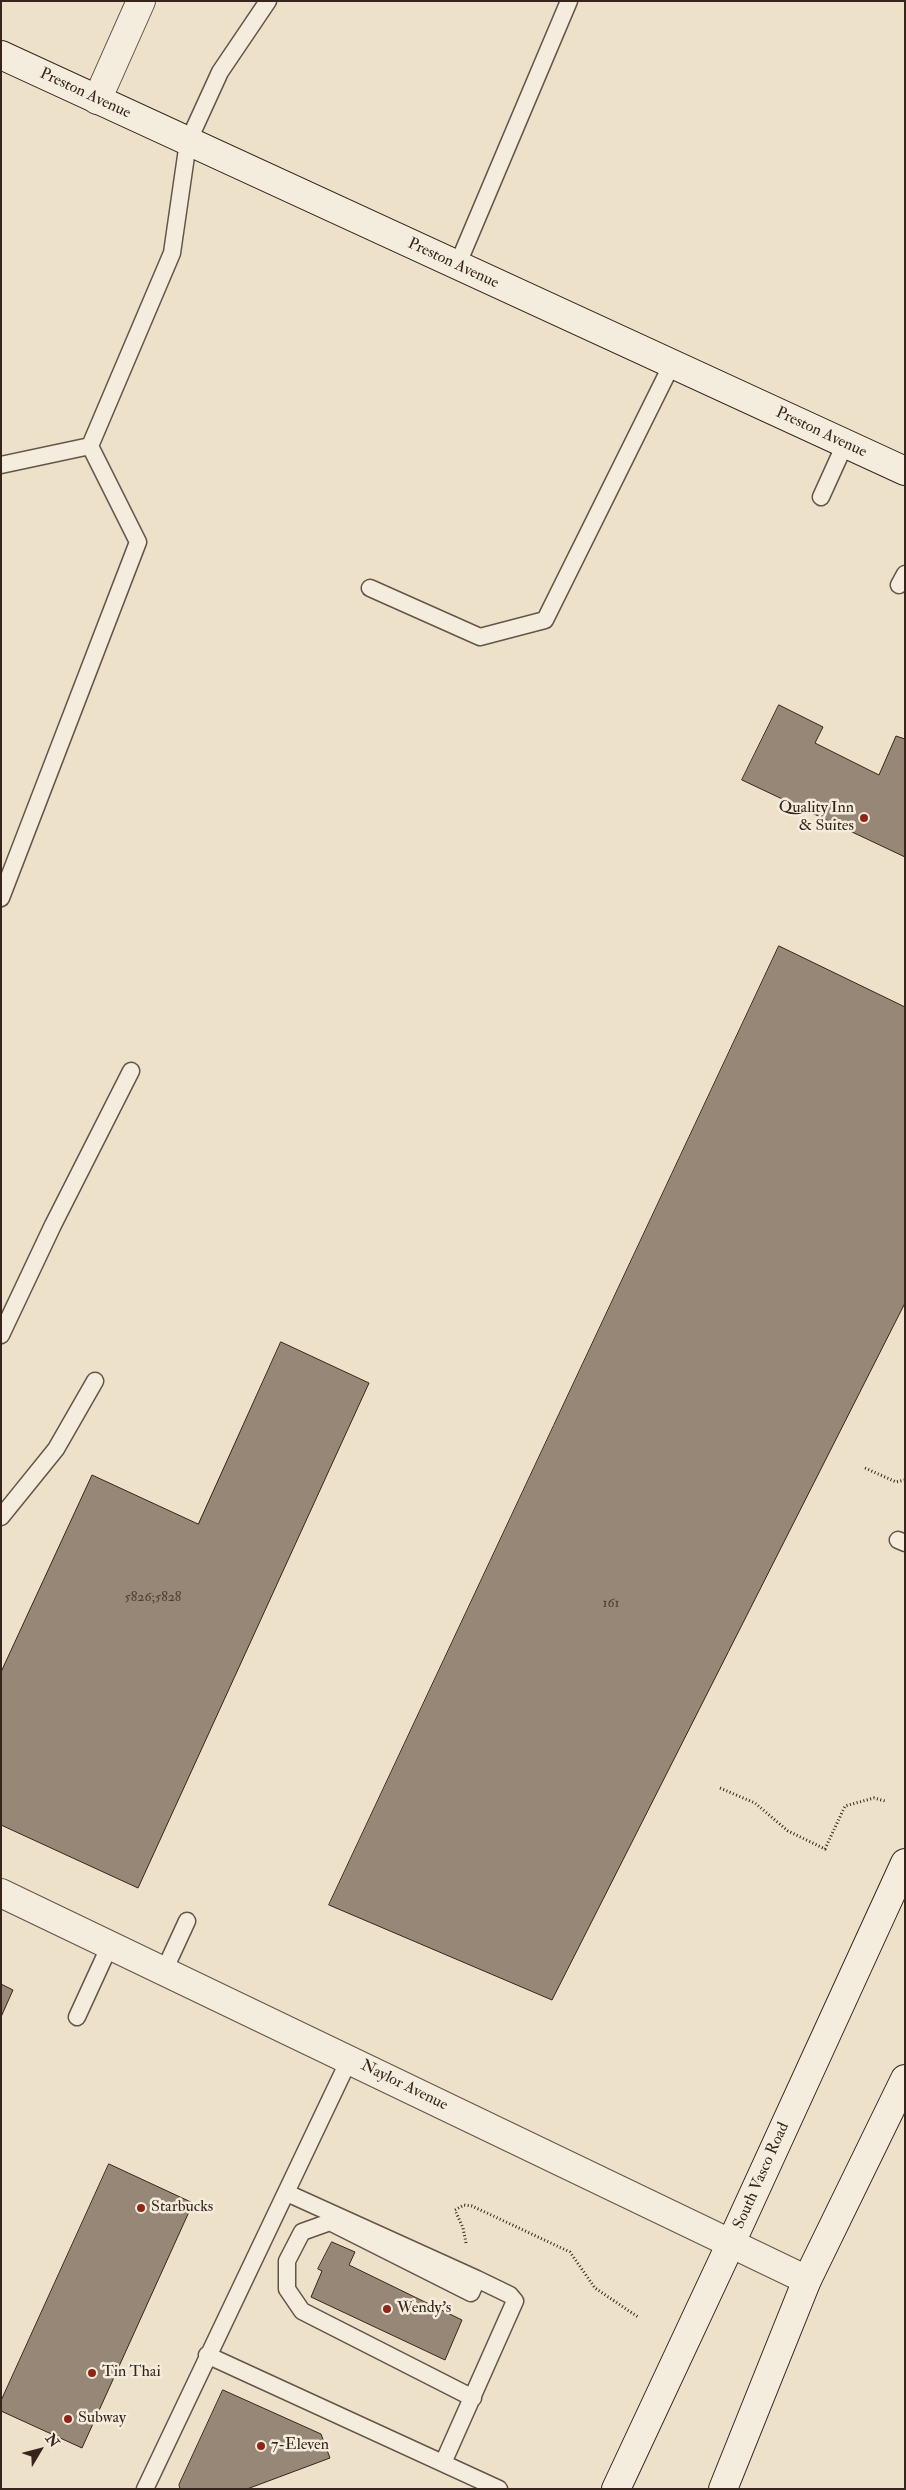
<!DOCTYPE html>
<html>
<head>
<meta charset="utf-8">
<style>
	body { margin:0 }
	#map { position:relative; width:906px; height:2490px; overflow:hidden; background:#eee1c9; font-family:"IM FELL Double Pica",serif }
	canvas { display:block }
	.frame { position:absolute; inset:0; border:2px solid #37251d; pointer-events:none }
	.north { position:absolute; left:15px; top:2425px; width:50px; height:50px; -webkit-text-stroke:4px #f4ecdc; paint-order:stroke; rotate:53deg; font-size:14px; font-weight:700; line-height:20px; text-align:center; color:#37251d }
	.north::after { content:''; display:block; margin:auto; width:18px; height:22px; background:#37251d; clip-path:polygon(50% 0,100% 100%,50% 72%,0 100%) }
</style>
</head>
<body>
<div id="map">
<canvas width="906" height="2490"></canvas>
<div class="frame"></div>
<div class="north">N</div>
</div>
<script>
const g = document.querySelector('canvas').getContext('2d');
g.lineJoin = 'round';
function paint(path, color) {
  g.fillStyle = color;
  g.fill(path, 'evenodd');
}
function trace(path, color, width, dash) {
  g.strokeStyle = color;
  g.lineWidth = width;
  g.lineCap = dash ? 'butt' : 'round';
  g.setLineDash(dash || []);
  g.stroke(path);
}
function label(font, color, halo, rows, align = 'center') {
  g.font = font + ' "IM FELL Double Pica",serif';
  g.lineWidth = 5;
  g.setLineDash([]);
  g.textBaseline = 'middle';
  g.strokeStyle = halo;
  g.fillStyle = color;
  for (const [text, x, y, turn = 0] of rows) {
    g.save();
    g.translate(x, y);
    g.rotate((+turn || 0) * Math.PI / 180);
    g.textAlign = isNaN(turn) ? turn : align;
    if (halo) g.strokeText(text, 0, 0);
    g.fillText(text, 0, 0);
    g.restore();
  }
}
const building = new Path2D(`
	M779 705 823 727 815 743 879 775 896 736 905 739V857L742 780Z
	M779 946 905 1007V1303L552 2000 329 1905Z
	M281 1342 369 1383 138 1888 1 1825V1672L92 1475 198 1524Z
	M1 1984 13 1990 1 2017Z
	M109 2164 193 2203 82 2448 1 2411V2401Z
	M332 2242 355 2252 349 2265 462 2320 445 2360 311 2297 322 2271 318 2269Z
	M223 2390 321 2434 330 2458 247 2489H180L179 2485Z`);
const path = new Path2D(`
	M865 1468 896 1482 905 1480
	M720 1788 755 1803 788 1831 825 1849 845 1806 874 1798 885 1801
	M466 2243 463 2228 455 2210 464 2205 472 2206 570 2252 595 2288 638 2317`);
const lane = new Path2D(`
	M457 266 569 1
	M1 465 90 446
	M821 497 845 444
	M899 585 905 574
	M370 588 480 637 545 620 672 364
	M1 898 138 542 90 446 172 253 188 142 220 72 268 1
	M1 1335 53 1225 131 1071
	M1 1517 56 1449 95 1381
	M898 1540 905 1543
	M164 1971 187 1921
	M77 2017 110 1945
	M287 2193 477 2279 510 2295 515 2301 443 2463
	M207 2355 499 2489
	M473 2398 302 2311 287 2289V2261L302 2232 330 2222 471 2293 477 2279
	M145 2489 349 2060`);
const street = new Path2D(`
	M97 100 141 1
	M1 1893 807 2280`);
const secondary = new Path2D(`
	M1 55 905 471
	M616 2489 731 2243 905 1863
	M723 2489 807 2280 905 2079`);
const markers = [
	[864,818,5,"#8f2418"],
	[141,2208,5,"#8f2418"],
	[387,2309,5,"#8f2418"],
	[92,2373,5,"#8f2418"],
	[68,2419,5,"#8f2418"],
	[261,2446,5,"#8f2418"]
];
const numberNames = [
	["5826;5828",153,1598],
	["161",611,1604]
];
const streetNames = [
	["Preston Avenue",85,94,25],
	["Preston Avenue",453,264,25],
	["Preston Avenue",821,433,25],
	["Naylor Avenue",404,2086,26],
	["South Vasco Road",762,2176,-66]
];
const poiNames = [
	["Quality Inn",854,809,"right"],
	["& Suites",854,827,"right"],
	["Starbucks",151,2208],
	["Wendy's",397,2309],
	["Tin Thai",102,2373],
	["Subway",78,2419],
	["7-Eleven",271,2446]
];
paint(building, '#968776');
trace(building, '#37251d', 1);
trace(lane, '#655448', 19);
trace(street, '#655448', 30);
trace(secondary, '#37251d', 30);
trace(path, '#37251d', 3, [1, 2.5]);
trace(lane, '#f4ecdc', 16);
trace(street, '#f4ecdc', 28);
trace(secondary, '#f4ecdc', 28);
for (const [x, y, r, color] of markers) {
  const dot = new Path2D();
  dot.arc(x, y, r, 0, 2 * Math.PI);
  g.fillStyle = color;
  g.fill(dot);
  trace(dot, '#f4ecdc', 2);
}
label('14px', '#4f3e33', null, numberNames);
label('16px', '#37251d', '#f4ecdc', streetNames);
label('16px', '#37251d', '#f4ecdc', poiNames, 'left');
</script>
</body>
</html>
